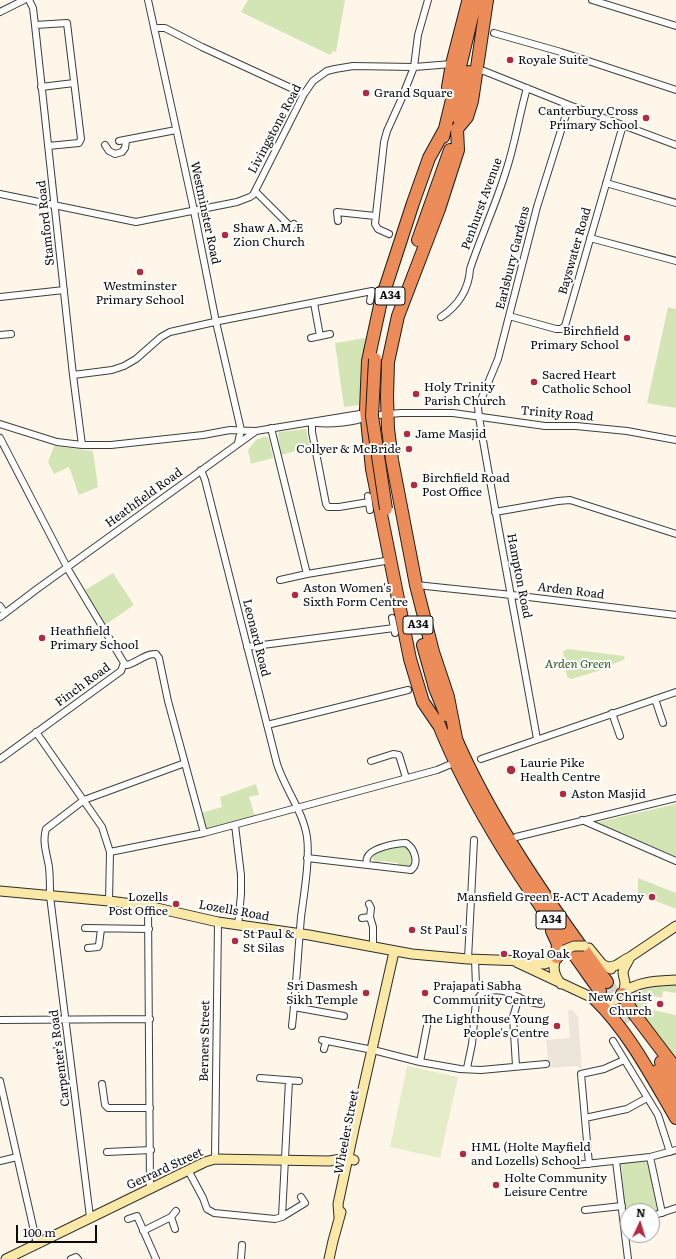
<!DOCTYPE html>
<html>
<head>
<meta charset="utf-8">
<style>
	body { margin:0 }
	#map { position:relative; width:676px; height:1259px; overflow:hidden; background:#fef7e9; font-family:Literata,serif }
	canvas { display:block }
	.north { position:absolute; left:620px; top:1203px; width:40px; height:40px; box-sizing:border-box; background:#fff; border:1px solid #9d9d9d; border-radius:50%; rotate:4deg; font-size:11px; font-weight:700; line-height:16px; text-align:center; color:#0a0a0a }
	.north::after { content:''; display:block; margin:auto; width:14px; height:18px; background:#b12b40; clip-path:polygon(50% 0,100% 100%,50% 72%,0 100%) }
	.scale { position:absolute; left:16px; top:1225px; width:81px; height:18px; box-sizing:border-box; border:2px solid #0a0a0a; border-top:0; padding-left:5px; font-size:12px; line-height:14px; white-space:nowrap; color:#0a0a0a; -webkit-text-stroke:3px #fff; paint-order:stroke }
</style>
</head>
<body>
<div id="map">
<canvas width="676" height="1259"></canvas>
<div class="north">N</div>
<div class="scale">100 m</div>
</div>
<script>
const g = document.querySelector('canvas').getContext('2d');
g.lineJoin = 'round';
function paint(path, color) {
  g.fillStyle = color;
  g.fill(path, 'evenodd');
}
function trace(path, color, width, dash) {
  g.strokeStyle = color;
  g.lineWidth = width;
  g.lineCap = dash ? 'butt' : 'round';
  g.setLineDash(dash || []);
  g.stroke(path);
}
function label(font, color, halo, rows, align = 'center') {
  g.font = font + ' Literata,serif';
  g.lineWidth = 4;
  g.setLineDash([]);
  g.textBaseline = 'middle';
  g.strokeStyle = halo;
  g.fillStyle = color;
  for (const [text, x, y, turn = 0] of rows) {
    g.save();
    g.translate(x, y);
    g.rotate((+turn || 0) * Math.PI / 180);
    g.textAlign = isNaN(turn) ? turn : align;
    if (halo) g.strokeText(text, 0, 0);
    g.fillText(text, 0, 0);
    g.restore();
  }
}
const green = new Path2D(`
	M248 0H345L336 52 333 51 330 55 241 12Z
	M668 307 676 309V408L647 403Z
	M366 338 359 405 344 407 335 343Z
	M306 429 310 447 281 455 278 434 279 432Z
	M266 436 269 439 273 458 251 464 248 450 256 440Z
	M54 446 93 451 98 487 79 495 69 467 54 474 48 462Z
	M113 573 134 605 105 625 85 590Z
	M568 649 624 656 625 659 595 672 571 679 567 677 563 651Z
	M256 784 259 795 249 797 255 816 205 830 201 813 222 807 220 797Z
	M676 804V857L594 823Z
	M402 846 410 849 413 857V864L411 866H399L398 863 381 861 379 863 375 862 372 858 374 853Z
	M638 878 676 893V909L638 894Z
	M676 984V993L663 991 662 998 648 995 647 1009 676 1015V1062L628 995C644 987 659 985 676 984Z
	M645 1160 648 1163 658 1210 655 1213H652V1211H628V1216L625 1214 621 1164 627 1162Z`);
const pitch = new Path2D(`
	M407 1066 458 1077 440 1158 390 1147Z`);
const plaza = new Path2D(`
	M571 1009 578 1016 582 1069 576 1066 549 1068 546 1040 570 1038 568 1011Z`);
const highwayTunnel = new Path2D(`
	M607 982 631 1020
	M602 993 624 1025`);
const street = new Path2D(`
	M29 0 33 8 35 25 73 375 82 445
	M148 0 193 206 216 322 241 430 238 443
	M592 0 676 26
	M0 12 24 0
	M35 25 67 23 81 139 79 143 48 146
	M154 28H165L202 47 304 94
	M494 33 561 52 676 90
	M477 70 484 71 569 105 676 145
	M41 87 74 83
	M119 141 176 130
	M105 145 109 151 115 154 122 152 125 148 126 141
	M606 183 676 203
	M255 191 291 227 294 224
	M0 194 136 222 237 202 250 197 253 195 304 94 313 81 327 71 335 69 353 66 414 67 452 64
	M338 221 337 212 375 216
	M389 234 378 229 375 224 384 142 387 131 401 100 414 67 418 35 428 0
	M590 238 676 261
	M0 297 64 290
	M314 303 320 336
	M509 316 556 329H561L565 326 623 125
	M441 317C458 306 469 289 470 269 481 236 496 204 506 171 515 144 519 116 527 88
	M0 335 11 334
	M311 338 330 334
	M73 375 112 370 124 366 136 359 161 337 170 332 219 321 372 291 370 301
	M312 422V432L326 504 328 507H339L369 502
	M317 423C328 424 358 423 366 416
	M0 424 57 442 82 445H111L203 435 230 430 256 431
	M271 428 307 574
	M0 438 69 571 124 663
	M201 470 205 480 277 764C285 789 303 811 307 837 310 859 304 894 301 917 298 953 296 990 292 1026
	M368 496 370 510
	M495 512 558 501 570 500 676 534
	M280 580 307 574 391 560
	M416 585 512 595 676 615
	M0 606 5 613
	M0 617 37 589 256 431 360 414 366 416 401 413H453L545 426H576L627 431 676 440
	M392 618 395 633
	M247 647 394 628
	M124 663 127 665C137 663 145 653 156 654L159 658 168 701 204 833
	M655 699 663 723
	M612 713 620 736
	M267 725 408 690
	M36 732 102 827 110 852 109 901
	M537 739C518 631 497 524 479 417L478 407 498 359 537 207 569 105
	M0 759 121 671 124 663
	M481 759 676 692
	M371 761 393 754 399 755 406 778
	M582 820 676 861
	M235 825 241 875V894L238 926
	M516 837 676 798
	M110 852 204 833 437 770 456 762
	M307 858 411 870C420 863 414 848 406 843 396 843 370 848 367 858 366 860 367 862 367 865
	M369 904 371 908 370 917 373 927V947
	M148 906 150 1189
	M362 918 370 917
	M85 928 149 929
	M88 948 98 947 99 945 101 929
	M468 959 474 840
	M475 959 476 987
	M294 1007 344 1016
	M0 1020 150 1019
	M322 1040 373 1050 420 1062 460 1069 481 1070 546 1064
	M613 1041 658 1115 670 1152
	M324 1049 326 1041
	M420 1062 427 1026
	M516 1066 513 1017 519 997
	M467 1068 472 1044 476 1001 482 993C510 983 516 1003 541 1004
	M260 1078 299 1081
	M0 1081 37 1244
	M102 1084 105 1105 108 1108H150
	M585 1118 627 1109 647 1098
	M107 1152 151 1150
	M650 1157 662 1213
	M215 1159 218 922
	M0 1161 17 1157
	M616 1161 628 1259
	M589 1164 581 1074 604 1069 624 1060
	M576 1165 650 1157 676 1150
	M188 1170 203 1198 207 1209 214 1213 275 1219 282 1217 305 1203 301 1197
	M585 1210 622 1206
	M652 1216 676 1208
	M90 1217 50 896C50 886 50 876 49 867 47 854 42 842 46 829L84 800 185 763
	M171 1217 175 1229
	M282 1217 289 1080
	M128 1219 137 1216 156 1259
	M143 1231 171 1217 176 1211
	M71 1259 76 1257 78 1259
	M241 1259 242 1245`);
const secondary = new Path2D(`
	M0 891 109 901 148 906 218 922 309 935 412 954 468 959 524 961 540 964H545L556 959
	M589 948 602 964 611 969
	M558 956C551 965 554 975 561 984
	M516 962 595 999C609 1005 624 1001 625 984 625 980 623 976 623 972 624 967 628 962 630 957
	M607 967C619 967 620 961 630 957L676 926
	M623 993C637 981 658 981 676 980
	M339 1217 338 1204 354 1129 394 952
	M6 1259 205 1162 215 1159 329 1161 348 1158 354 1160
	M329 1259 333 1241 341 1212`);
const highway = new Path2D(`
	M448 87 452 64 468 2
	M459 119 469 72
	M443 137 476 0
	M418 240 450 150
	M423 645 435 688 446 715
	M437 720C476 819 539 905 600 991
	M440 727 423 702 410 659 372 469 366 410 368 361 381 301 413 203 429 158 445 129
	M453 732C490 820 550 905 607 982
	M456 738 448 697 433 652 416 585 392 460 388 429 387 397 388 362 398 316 439 209 458 150 457 129 467 117 472 101 487 0
	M552 931 558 944 557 957
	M622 994 632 1011 676 1069
	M595 999C629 1032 652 1077 676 1118
	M661 1062 676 1084
	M657 1071 676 1100`);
const secondaryBridge = new Path2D(`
	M564 950 574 946H584`);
const highwayBridge = new Path2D(`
	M375 359 372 416 386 509`);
const markers = [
	[510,60,4,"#b12b40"],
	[366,93,4,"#b12b40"],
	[646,118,4,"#b12b40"],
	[225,235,4,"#b12b40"],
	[140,272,4,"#b12b40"],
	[627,338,4,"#b12b40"],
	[534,382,4,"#b12b40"],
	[416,394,4,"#b12b40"],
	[407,434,4,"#b12b40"],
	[409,449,4,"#b12b40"],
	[414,485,4,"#b12b40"],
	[295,595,4,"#b12b40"],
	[42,638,4,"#b12b40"],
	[511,770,5,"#b12b40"],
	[563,794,4,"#b12b40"],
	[652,897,4,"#b12b40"],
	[176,904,4,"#b12b40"],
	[412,930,4,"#b12b40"],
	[235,941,4,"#b12b40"],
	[504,954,4,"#b12b40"],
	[366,993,4,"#b12b40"],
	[425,993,4,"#b12b40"],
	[660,1004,4,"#b12b40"],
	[557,1026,4,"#b12b40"],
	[463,1154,4,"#b12b40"],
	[496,1185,4,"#b12b40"]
];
const shields = [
	[390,296,30],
	[418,625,30],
	[551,920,30]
];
const shieldNames = [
	["A34",390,296],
	["A34",418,625],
	["A34",551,920]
];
const poiNames = [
	["Royale Suite",518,60],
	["Grand Square",374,93],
	["Canterbury Cross",638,111,"right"],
	["Primary School",638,125,"right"],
	["Shaw A.M.E",233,228],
	["Zion Church",233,242],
	["Westminster",140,286,"center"],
	["Primary School",140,300,"center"],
	["Birchfield",619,331,"right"],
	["Primary School",619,345,"right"],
	["Sacred Heart",542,375],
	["Catholic School",542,389],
	["Holy Trinity",424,387],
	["Parish Church",424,401],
	["Jame Masjid",415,434],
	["Collyer & McBride",401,449,"right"],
	["Birchfield Road",422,478],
	["Post Office",422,492],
	["Aston Women's",303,588],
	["Sixth Form Centre",303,602],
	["Heathfield",50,631],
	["Primary School",50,645],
	["Laurie Pike",520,763],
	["Health Centre",520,777],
	["Aston Masjid",571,794],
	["Lozells",168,897,"right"],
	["Post Office",168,911,"right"],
	["Mansfield Green E-ACT Academy",644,897,"right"],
	["St Paul's",420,930],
	["St Paul &",243,934],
	["St Silas",243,948],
	["Royal Oak",512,954],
	["Sri Dasmesh",358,986,"right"],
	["Sikh Temple",358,1000,"right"],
	["Prajapati Sabha",433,986],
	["Community Centre",433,1000],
	["New Christ",652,997,"right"],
	["Church",652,1011,"right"],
	["The Lighthouse Young",549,1019,"right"],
	["People's Centre",549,1033,"right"],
	["HML (Holte Mayfield",471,1147],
	["and Lozells) School",471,1161],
	["Holte Community",504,1178],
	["Leisure Centre",504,1192]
];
const streetNames = [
	["Livingstone Road",275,129,-62],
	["Penhurst Avenue",482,204,-70],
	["Westminster Road",205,213,78],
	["Stamford Road",46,223,-96],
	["Bayswater Road",575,251,-74],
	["Earlsbury Gardens",513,258,-76],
	["Trinity Road",557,414,5],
	["Heathfield Road",144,498,-36],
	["Hampton Road",519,576,79],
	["Arden Road",571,591,7],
	["Leonard Road",256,638,76],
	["Finch Road",83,685,-36],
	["Lozells Road",234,911,10],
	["Berners Street",205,1041,-89],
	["Carpenter's Road",60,1058,-97],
	["Wheeler Street",347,1132,-79],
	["Gerrard Street",165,1169,-25]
];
const parkNames = [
	["Arden Green",578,664]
];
paint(green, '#d3e5b5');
paint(pitch, '#e4edc7');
paint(plaza, '#ece5da');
trace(highwayTunnel, '#d9d3c8', 12, [12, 6]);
trace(street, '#3d3d3d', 8);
trace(secondary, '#2c2c2c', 11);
trace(highway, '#1b1b1b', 14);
trace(street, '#fff', 6);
trace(secondary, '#fae8a7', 9);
trace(highway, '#ec8c59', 12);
trace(secondaryBridge, '#2c2c2c', 11, []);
trace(highwayBridge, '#1b1b1b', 14, []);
trace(secondaryBridge, '#fae8a7', 9);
trace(highwayBridge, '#ec8c59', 12);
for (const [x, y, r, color] of markers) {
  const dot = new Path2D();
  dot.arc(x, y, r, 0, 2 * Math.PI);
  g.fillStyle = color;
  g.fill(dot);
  trace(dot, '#fff', 1.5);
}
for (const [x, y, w] of shields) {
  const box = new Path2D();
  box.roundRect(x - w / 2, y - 9, w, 18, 3);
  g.fillStyle = '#fff';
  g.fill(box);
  trace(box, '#0a0a0a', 1);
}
label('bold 11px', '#0a0a0a', null, shieldNames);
label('12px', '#0a0a0a', '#fff', poiNames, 'left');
label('12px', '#0a0a0a', '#fff', streetNames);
label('italic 12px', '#335d1f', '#fff', parkNames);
</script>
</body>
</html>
